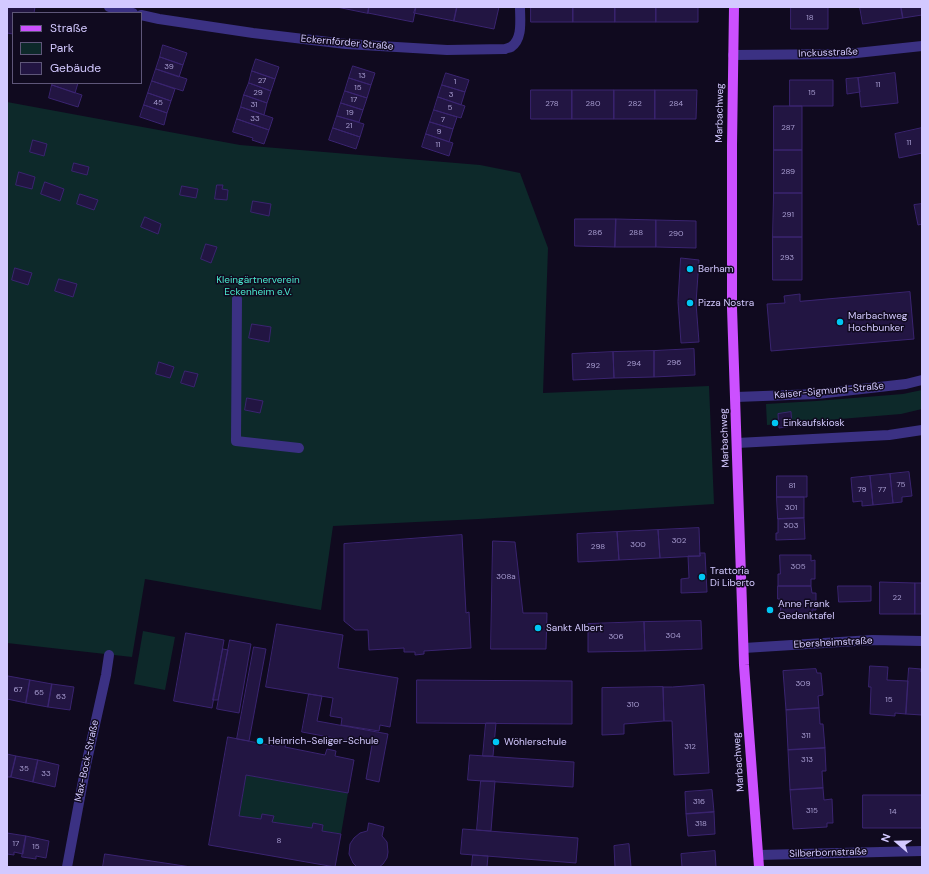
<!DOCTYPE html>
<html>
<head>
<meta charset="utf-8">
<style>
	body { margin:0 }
	#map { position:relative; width:929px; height:874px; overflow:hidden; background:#100a1f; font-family:"DM Sans",sans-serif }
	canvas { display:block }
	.frame { position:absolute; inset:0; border:8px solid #d3c9ff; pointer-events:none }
	.legend { position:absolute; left:12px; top:12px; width:130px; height:72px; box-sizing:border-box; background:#100a1f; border:1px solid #5e5679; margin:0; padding:5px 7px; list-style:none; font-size:12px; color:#d3c9ff }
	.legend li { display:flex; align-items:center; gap:8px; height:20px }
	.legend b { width:20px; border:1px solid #5e5679 }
	.north { position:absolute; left:877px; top:822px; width:40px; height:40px; -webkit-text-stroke:3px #100a1f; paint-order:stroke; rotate:290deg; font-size:11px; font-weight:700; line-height:16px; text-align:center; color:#d3c9ff }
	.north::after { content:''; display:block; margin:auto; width:14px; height:18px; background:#d3c9ff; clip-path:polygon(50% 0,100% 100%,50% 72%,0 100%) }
</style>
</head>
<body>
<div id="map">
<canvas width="929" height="874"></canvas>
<div class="frame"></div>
<ul class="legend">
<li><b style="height:5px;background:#cc50ff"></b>Straße</li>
<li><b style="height:11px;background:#0d292a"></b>Park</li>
<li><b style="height:11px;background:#221542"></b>Gebäude</li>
</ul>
<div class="north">N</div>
</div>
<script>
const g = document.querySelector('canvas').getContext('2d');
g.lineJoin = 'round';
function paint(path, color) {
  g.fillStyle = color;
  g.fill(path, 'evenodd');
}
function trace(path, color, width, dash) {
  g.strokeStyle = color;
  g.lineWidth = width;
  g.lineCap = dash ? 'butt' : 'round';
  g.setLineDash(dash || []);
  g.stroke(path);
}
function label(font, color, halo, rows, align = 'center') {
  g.font = font + ' "DM Sans",sans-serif';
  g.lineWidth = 3;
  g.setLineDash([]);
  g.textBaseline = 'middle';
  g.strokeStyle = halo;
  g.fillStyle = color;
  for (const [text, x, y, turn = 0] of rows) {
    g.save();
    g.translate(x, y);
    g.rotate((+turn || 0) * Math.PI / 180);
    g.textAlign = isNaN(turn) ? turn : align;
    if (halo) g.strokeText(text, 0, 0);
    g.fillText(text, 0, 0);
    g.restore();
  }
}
const green = new Path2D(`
	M7 102 240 145 480 165 520 173 548 248 543 393 709 386 714 504 479 519 333 526 321 610 145 579 132 657 7 643Z
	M922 390V409L901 414 767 425 766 404 816 401 903 394Z
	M143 631 175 637 165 690 134 684Z
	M246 775 348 793 341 834 322 831 323 825 313 823 312 828 272 822 273 816 262 814 261 819 239 816Z`);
const building = new Path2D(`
	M7 7H35L34 13H13V34L7 33Z
	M337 7H369L368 13Z
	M369 7H416L413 22 368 13Z
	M416 7H457L454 21 414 13Z
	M457 7H499L494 29 454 21Z
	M531 7H573V22H531Z
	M573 7H615V22H573Z
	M615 7H656V22H615Z
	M656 7H698V22H656Z
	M791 7H828V29H791Z
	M860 7H901L903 18 863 24Z
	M901 7H922V15L903 18Z
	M163 45 187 53 183 65 160 57Z
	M160 57 183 65 179 77 156 69Z
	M256 59 279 67 275 79 252 71Z
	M353 66 375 73 371 85 349 78Z
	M156 69 187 79 183 91 152 81Z
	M252 71 275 79 271 91 249 83Z
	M446 73 469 80 465 92 442 85Z
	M895 73 898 103 861 107 858 78Z
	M349 78 371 85 367 98 345 91Z
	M858 78 860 92 847 94 846 79Z
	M790 80H833V106H790Z
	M152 81 175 89 171 101 148 93Z
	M53 83H78L75 93 52 85Z
	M249 83 271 91 267 103 244 95Z
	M52 85 82 95 78 107 49 98Z
	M442 85 465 92 461 105 438 97Z
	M531 90H572V119H531Z
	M572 90H614V119H572Z
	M614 90H655V119H614Z
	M655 90H697L696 119H655Z
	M345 91 367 98 363 110 341 103Z
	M148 93 171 101 167 113 144 105Z
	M244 95 267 103 264 115 241 107Z
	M438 97 465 106 461 118 434 110Z
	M341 103 363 110 359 122 337 116Z
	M144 105 167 113 164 125 140 117Z
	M774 106H802V150H774Z
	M241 107 273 118 269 130 237 119Z
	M434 110 457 117 453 129 430 122Z
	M337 116 364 124 360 137 333 128Z
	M237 119 269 130 264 144 252 140 253 138 233 132Z
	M430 122 453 129 449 142 426 134Z
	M333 128 360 137 356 149 329 140Z
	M922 128V153L899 158 895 134Z
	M426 134 453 143 449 156 422 147Z
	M33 140 47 144 44 156 30 152Z
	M774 150H802V193H774Z
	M74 163 89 167 87 175 72 171Z
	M19 172 35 177 32 189 16 185Z
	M45 182 64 189 60 201 41 194Z
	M217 185H223L222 189 228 190 227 200 215 199Z
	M182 186 198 189 196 198 180 195Z
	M774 193H802V237H773Z
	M80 194 98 200 94 210 77 204Z
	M253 201 271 204 269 216 251 212Z
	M922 204V224L918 225 914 205Z
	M145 217 161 224 158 234 141 227Z
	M575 219H616L615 247 575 246Z
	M616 219 656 220V247H615Z
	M656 220 696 221V248L656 247Z
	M773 237H802V280H773Z
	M206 244 217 247 211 263 201 259Z
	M681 258 699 260 696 303 699 342 681 343 678 302Z
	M15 268 32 273 28 285 12 280Z
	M59 279 77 284 73 297 55 291Z
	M910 292 914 339 771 351 767 304 785 303 784 296 800 294V301Z
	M252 324 271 327 269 342 249 338Z
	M694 349 695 375 654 377V351Z
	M654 351V377L614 378 613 352Z
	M613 352 614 378 573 380 572 354Z
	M159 362 174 367 170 378 156 374Z
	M185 371 198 374 194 387 181 383Z
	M247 398 263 401 260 413 245 410Z
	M791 412 792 426 779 428 778 414Z
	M909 472 912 496 902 497V502L893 503 890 474Z
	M890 474 893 503 873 505 870 476Z
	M777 476H807V497H777Z
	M870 476 873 505 862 506V501L853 502 851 478Z
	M777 497H804V518L778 519Z
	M804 518 805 539 776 540V533H778V519Z
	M699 528 700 556 660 558 658 530Z
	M658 530 660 558 619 560 617 532Z
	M617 532 619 560 578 562 577 534Z
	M462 535 466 613 469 612 471 648 424 651V654L415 655V652H404V648L369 650 368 630H355L344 621V544Z
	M493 541 515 542 523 613H547L546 649H491Z
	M700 553H705L707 592 681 593V579L689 578 688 556H700Z
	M780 555H811V561L815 560V579H811V586H778V574H780Z
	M880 582 915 583V614H880Z
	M915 583H922V614H915Z
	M778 586H811L812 593H816V610H812V616L781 617 780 599H778Z
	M838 586H871V601L839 602Z
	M701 621 702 649 645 651 644 622Z
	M644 622 645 651 588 652V624Z
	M277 624 343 635 338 668 398 678 390 727 380 725 379 731 341 725 342 718 330 716 333 698 266 687Z
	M186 633 224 640 212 708 174 701Z
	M230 640 251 644 239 713 217 709Z
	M254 647 266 649 249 741 237 739Z
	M223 649 228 650 218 700H213Z
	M870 666 888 667 887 680 908 681 906 714 895 713V716L870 714 871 687H869Z
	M909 668 921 669V672H922V715L906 714Z
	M816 669 817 673H821L823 695 818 696 819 708 786 710 783 671Z
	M8 676 30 680 26 703 7 699V681Z
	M30 680 52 684 48 707 26 703Z
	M417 680 572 681V724L417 723Z
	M52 684 74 687 70 710 48 707Z
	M704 685 709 773 674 775 672 721H664L663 687H672Z
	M663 687 664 721 624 724V734L602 735V688Z
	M309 694 322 696 317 721 388 734 379 782 366 779 372 745 302 732Z
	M819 708 820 724H823L825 748 788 750 786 710Z
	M486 723H496L493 756H483Z
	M228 737 274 746 275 740 286 742 285 747 325 755 327 749 336 751 335 756 354 760 348 793 246 775 239 816 261 819 262 814 274 816 272 822 312 828 313 823 323 825 322 831 341 834 335 867 209 845Z
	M825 748 826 771H822L823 788 790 790 788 750Z
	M7 754 16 756 11 777H7Z
	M470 755 574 762 573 787 468 780Z
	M16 756 38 760 33 782 11 777Z
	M38 760 59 765 55 787 33 782Z
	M481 781H495L491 831 477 830Z
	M823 788 824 800 832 799 833 823H827V827L793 829 790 790Z
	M712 790 714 812 686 814 685 792Z
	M863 795H922V828H863Z
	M714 812 715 834 688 836 686 814Z
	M369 823 384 827 382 836 387 842 388 852 387 858 383 864 379 867H357L353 863 349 854 350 844 354 838 360 833 367 831Z
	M463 829 578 838 576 863 461 854Z
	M7 833 26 836 23 854 14 852V855L7 854Z
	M26 836 49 841 46 858 36 856V859L22 857Z
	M629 844 631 867H615L614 846Z
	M715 851 716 867H682L681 854Z
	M105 854 191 867H103Z
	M473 855 488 856 487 867H472Z`);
const minor = new Path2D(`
	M109 7 133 13
	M141 15 159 19 253 33 346 44 447 50 505 49C507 48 509 48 511 47 523 39 520 20 520 7
	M733 55 847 54 922 46
	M237 299 236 441 299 448
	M736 397 817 394 906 384 922 380
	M737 443 889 435 922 430
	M744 648 872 640 922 641
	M758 855 922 851
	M67 867 86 765 106 675 109 655`);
const major = new Path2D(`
	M734 7 732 145V308L744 665 759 867`);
const markers = [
	[690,269,4,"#00c7f4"],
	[690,303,4,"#00c7f4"],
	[840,322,4,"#00c7f4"],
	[775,423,4,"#00c7f4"],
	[702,577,4,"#00c7f4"],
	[770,610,4,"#00c7f4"],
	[538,628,4,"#00c7f4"],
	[260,741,4,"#00c7f4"],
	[496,742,4,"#00c7f4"]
];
const numberNames = [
	["18",810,18],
	["39",169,67],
	["13",362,76],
	["27",262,81],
	["1",455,82],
	["11",878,85],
	["15",358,88],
	["29",258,93],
	["15",812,93],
	["3",451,95],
	["17",354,100],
	["45",158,103],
	["278",552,104],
	["280",593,104],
	["282",635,104],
	["284",676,104],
	["31",254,105],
	["5",450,108],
	["19",350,113],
	["33",255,119],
	["7",443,120],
	["21",349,126],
	["287",788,128],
	["9",439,132],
	["11",909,143],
	["11",438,145],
	["289",788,172],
	["291",788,215],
	["286",595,233],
	["288",636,233],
	["290",676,234],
	["293",787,258],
	["296",674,363],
	["294",634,364],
	["292",593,366],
	["75",901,485],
	["81",792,486],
	["79",862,490],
	["77",882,490],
	["301",791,508],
	["303",791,526],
	["302",679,541],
	["300",638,545],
	["298",598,547],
	["305",798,567],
	["308a",506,577],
	["22",897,598],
	["304",673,636],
	["306",616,637],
	["309",803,684],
	["67",18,690],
	["65",39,693],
	["63",61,697],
	["15",889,700],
	["310",633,705],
	["311",806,736],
	["312",690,747],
	["313",807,760],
	["35",24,769],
	["33",46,774],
	["316",699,802],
	["315",812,811],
	["14",893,812],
	["318",701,824],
	["8",279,841],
	["17",16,844],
	["15",36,847]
];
const streetNames = [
	["Eckernförder Straße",347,43,5],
	["Inckusstraße",828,53,-2],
	["Marbachweg",720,113,-89],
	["Kaiser-Sigmund-Straße",829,391,-5],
	["Marbachweg",725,438,-92],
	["Ebersheimstraße",833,643,-3],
	["Max-Bock-Straße",87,761,-78],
	["Marbachweg",739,762,-94],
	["Silberbornstraße",828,853,-2]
];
const poiNames = [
	["Berham",698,269],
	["Pizza Nostra",698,303],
	["Marbachweg",848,316],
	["Hochbunker",848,328],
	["Einkaufskiosk",783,423],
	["Trattoria",710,571],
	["Di Liberto",710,583],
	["Anne Frank",778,604],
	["Gedenktafel",778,616],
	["Sankt Albert",546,628],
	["Heinrich-Seliger-Schule",268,741],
	["Wöhlerschule",504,742]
];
const parkNames = [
	["Kleingärtnerverein",258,280],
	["Eckenheim e.V.",258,292]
];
paint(green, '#0d292a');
paint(building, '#221542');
trace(building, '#3a2470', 1);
trace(minor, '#3b3183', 10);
trace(major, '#cc50ff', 10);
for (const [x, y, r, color] of markers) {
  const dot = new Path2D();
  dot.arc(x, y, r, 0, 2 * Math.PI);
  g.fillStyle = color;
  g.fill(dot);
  trace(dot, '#100a1f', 1.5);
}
label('8px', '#a79cd0', null, numberNames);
label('10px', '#d3c9ff', '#100a1f', streetNames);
label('10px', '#d3c9ff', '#100a1f', poiNames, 'left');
label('10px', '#4aeacf', '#100a1f', parkNames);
</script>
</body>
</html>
